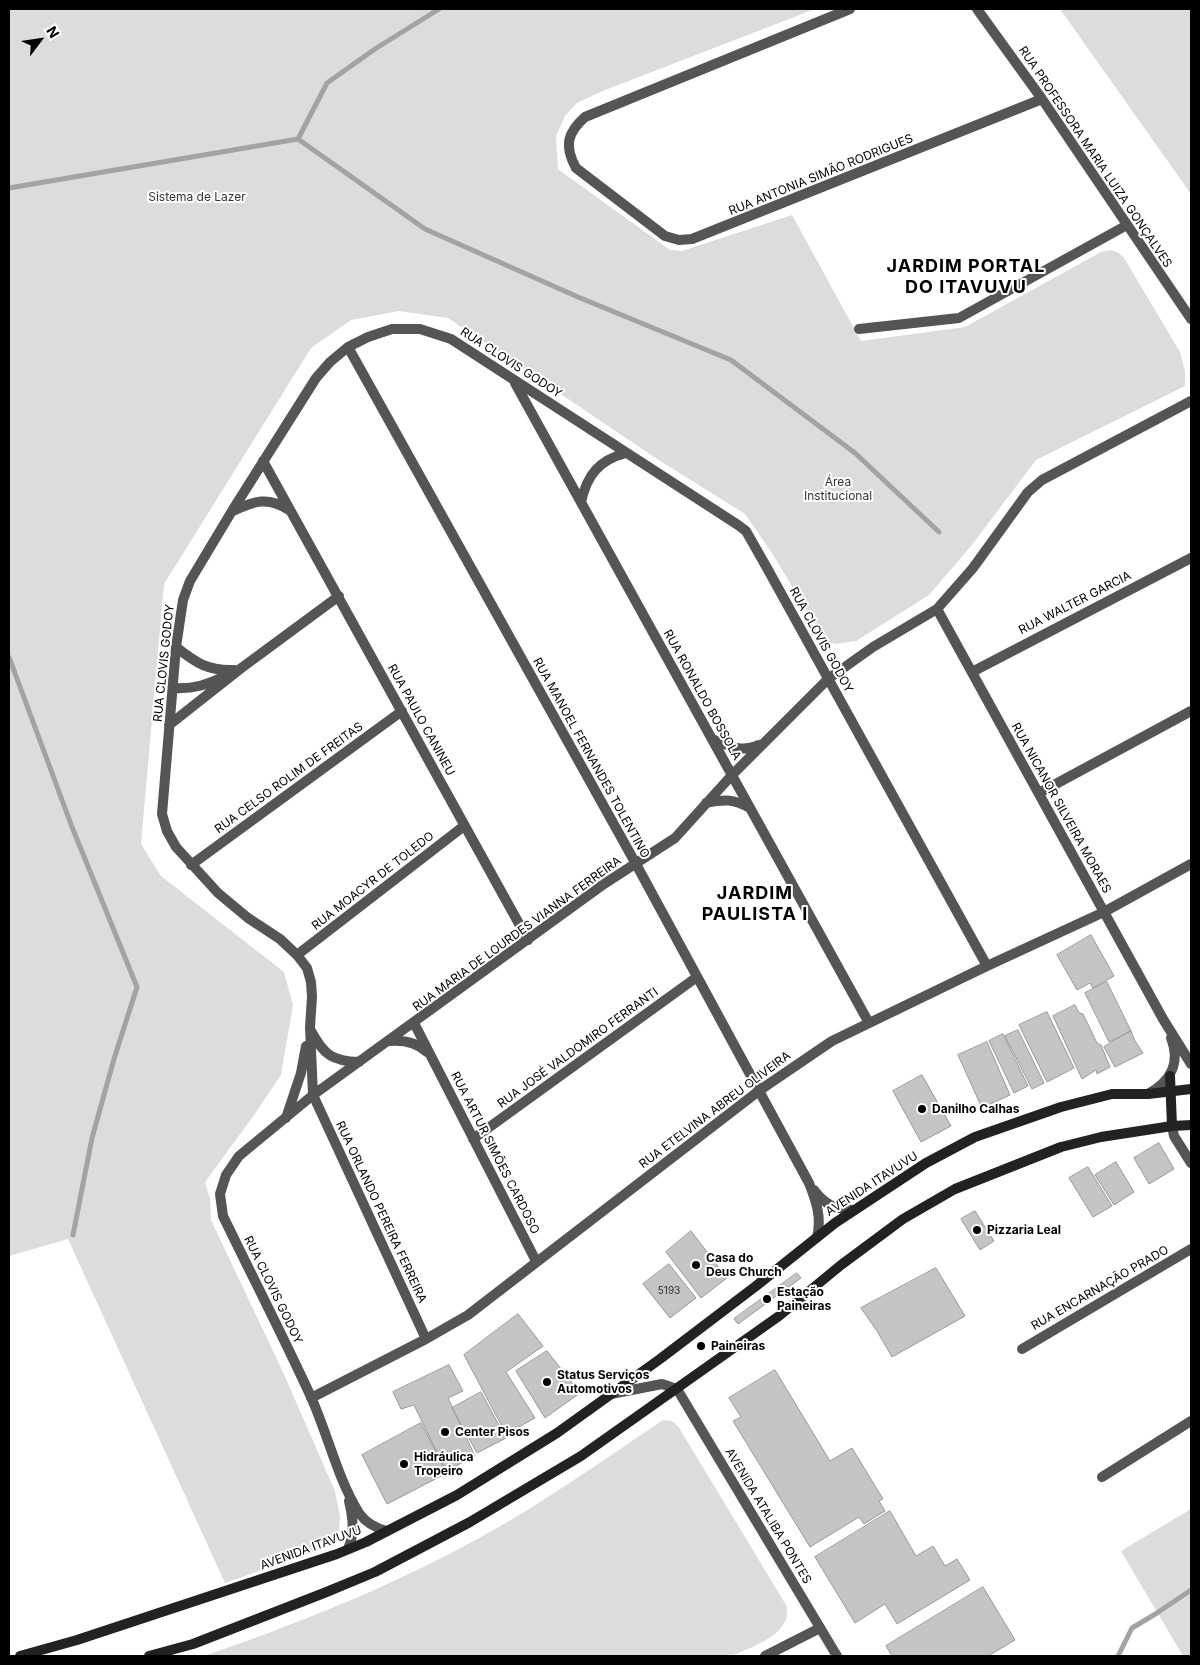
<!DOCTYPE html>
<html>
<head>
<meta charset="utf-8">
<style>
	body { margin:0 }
	#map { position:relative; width:1200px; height:1665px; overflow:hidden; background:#fff; font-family:Inter,sans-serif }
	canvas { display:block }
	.frame { position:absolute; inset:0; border:10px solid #000; pointer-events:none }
	.north { position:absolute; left:15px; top:15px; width:50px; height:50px; -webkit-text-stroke:4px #fff; paint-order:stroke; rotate:59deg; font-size:14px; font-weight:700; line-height:20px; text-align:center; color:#000 }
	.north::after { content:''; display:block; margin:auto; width:18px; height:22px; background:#000; clip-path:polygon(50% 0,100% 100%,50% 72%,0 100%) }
</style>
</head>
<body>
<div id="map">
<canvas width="1200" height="1665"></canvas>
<div class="frame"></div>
<div class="north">N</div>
</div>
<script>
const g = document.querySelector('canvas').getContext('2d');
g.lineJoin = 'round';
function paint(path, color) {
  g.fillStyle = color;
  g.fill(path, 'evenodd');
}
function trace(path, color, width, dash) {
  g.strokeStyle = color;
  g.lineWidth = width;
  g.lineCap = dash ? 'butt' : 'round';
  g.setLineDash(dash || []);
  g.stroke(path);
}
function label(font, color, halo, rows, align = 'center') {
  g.font = font + ' Inter,sans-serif';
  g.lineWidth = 4;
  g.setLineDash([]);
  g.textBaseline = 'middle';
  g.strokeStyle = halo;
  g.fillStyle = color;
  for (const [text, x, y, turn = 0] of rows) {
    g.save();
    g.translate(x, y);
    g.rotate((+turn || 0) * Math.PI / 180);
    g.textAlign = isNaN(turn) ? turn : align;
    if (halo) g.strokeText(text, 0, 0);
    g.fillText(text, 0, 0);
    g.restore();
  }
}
const green = new Path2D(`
	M9 9H815L600 92 577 103 565 116 556 136 558 169 670 250 682 251 792 215 861 341 965 327 1101 252C1112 249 1117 250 1124 258L1180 352 1185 371V386L1036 460 971 546 929 595 856 641 836 644 825 641 772 553 745 514 657 459 448 318 399 311 351 320 311 348 164 584 141 844 161 876 284 972 293 1005 281 1075 254 1115 205 1182 210 1199 211 1220 282 1370 335 1491 340 1517 339 1532 333 1545 225 1583 68 1239 9 1256Z
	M1060 9H1191V194Z
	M663 1420 672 1421 678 1426 786 1605C794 1634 753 1646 732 1656H204C318 1617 431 1570 534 1506 578 1478 620 1449 663 1420Z
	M1191 1509V1656H1183L1121 1551Z`);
const stream = new Path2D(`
	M298 139 425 229 578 297 731 360 855 453 939 532
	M9 188 298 139 327 83 375 49 439 9
	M9 657 72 827 137 987 114 1059 92 1138 73 1235
	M1118 1656 1132 1628 1157 1613 1191 1590`);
const building = new Path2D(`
	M1091 935 1114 976 1093 988 1090 983 1077 990 1057 955Z
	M1107 982 1131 1031 1109 1042 1085 993Z
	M1075 1005 1079 1013 1083 1014 1097 1043 1101 1045 1110 1067 1097 1074 1096 1070 1082 1079 1053 1016Z
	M1047 1012 1074 1068 1047 1082 1019 1025Z
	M1018 1030 1044 1083 1032 1089 1005 1036Z
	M1131 1031 1135 1041 1143 1053 1115 1067 1104 1047Z
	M1003 1034 1028 1086 1014 1093 989 1041Z
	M987 1042 1010 1095 982 1108 958 1055Z
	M922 1075 951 1126 921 1142 893 1091Z
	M1159 1143 1174 1169 1149 1184 1134 1158Z
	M1116 1162 1134 1192 1114 1205 1095 1175Z
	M1088 1167 1112 1206 1093 1217 1069 1178Z
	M975 1211 994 1241 980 1250 961 1219Z
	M691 1231 727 1278 701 1298 666 1252Z
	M669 1264 696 1298 670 1318 643 1284Z
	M936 1268 965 1316 892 1357 877 1331 861 1308Z
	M797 1273 801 1278 738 1324 734 1319Z
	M518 1314 543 1346 506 1372 535 1418 506 1434 464 1355Z
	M547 1351 580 1393 545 1418 516 1371Z
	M449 1365 463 1391 448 1398 475 1456 446 1471 414 1405 401 1409 393 1392Z
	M775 1370 830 1461 852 1448 883 1499 879 1501 885 1511 864 1524 859 1517 810 1547 733 1421 741 1417 729 1398Z
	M481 1392 506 1438 477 1453 452 1408Z
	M421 1423 447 1473 387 1504 362 1455Z
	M890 1511 916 1556 933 1546 945 1566 957 1559 970 1580 897 1624 885 1604 855 1623 815 1557Z
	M983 1587 1015 1640 988 1656H892L886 1646Z`);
const minor = new Path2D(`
	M850 9 585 117C567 133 564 146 576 168L665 236 679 240 692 239 1042 99
	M977 9 1042 99 1191 319
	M859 329 959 318 1127 225
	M348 347 636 864 809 1183C816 1201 822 1217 817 1237
	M515 383 869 1023
	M263 461 528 940
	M581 502C587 475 599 460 626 453
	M233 511C254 501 268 496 289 510
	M937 609 1163 1019 1191 1064
	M176 647C196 663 208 671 234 670
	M972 672 1191 558
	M173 688C194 689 207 685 225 676
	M169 725 240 669 339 596
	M712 739C730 746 739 753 759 745
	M1039 793 1191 711
	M706 803C725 799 733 799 750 808
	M191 865 402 711
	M297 955 464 826
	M414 1023 536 1261
	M311 1031C324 1055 332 1061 359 1062
	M390 1041C404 1040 416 1042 427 1052
	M1148 1094C1170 1082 1181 1063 1171 1038
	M286 1118 301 1073 306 1046
	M1172 1126 1174 1136 1191 1163
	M473 1139 697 977
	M814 1190C825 1205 835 1209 854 1210
	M426 1339 313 1095 310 1027 312 997 311 982 307 968 297 955 280 939 248 918 218 893 176 847 167 831 162 814 176 647 183 600 190 581 232 511 316 378 330 362 348 347 368 337 392 329H420L451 339 738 525 746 531 767 568 987 966
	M1022 1349 1191 1249
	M311 1398 426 1339 468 1315 760 1090 832 1041 987 966 1104 912 1191 864
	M1102 1477 1191 1421
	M387 1531C375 1528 366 1523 359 1513 337 1477 328 1435 311 1397 283 1336 252 1276 223 1216L220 1194 226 1175 239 1156 313 1095 604 884 675 838 732 775 828 679 873 647 937 609 973 568 1028 492 1042 480 1191 401
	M348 1549C355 1533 353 1518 349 1501
	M765 1656 820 1628`);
const tertiary = new Path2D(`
	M611 1394 662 1384 677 1389 837 1656`);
const secondary = new Path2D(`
	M1170 1076 1172 1126
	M20 1656 77 1640 337 1554 366 1542 457 1495 557 1433 660 1359 756 1286 835 1223 926 1163 975 1137 1061 1107 1112 1094H1148L1191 1089
	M149 1656 193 1644 324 1593 375 1572 470 1522 581 1456 779 1316 841 1265 903 1219 955 1189 1061 1147 1101 1137 1172 1126 1191 1125`);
const markers = [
	[922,1109,5,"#000"],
	[977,1230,5,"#000"],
	[696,1265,5,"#000"],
	[767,1299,5,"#000"],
	[701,1346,5,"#000"],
	[547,1382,5,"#000"],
	[445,1432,5,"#000"],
	[404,1464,5,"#000"]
];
const numberNames = [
	["5193",669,1291]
];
const streetNames = [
	["RUA PROFESSORA MARIA LUIZA GONÇALVES",1095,157,56],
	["RUA ANTONIA SIMÃO RODRIGUES",821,175,-22],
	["RUA CLOVIS GODOY",511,363,33],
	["RUA WALTER GARCIA",1075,603,-27],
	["RUA CLOVIS GODOY",821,640,61],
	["RUA CLOVIS GODOY",164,663,-84],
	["RUA RONALDO BOSSOLA",702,695,61],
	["RUA PAULO CANINEU",421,720,61],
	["RUA MANOEL FERNANDES TOLENTINO",591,758,61],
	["RUA CELSO ROLIM DE FREITAS",289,778,-36],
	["RUA NICANOR SILVEIRA MORAES",1061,808,61],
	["RUA MOACYR DE TOLEDO",373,881,-38],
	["RUA MARIA DE LOURDES VIANNA FERREIRA",517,934,-36],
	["RUA JOSÉ VALDOMIRO FERRANTI",578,1048,-36],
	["RUA ETELVINA ABREU OLIVEIRA",715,1110,-37],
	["RUA ARTUR SIMÕES CARDOSO",495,1153,63],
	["AVENIDA ITAVUVU",872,1184,-33],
	["RUA ORLANDO PEREIRA FERREIRA",381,1212,65],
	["RUA ENCARNAÇÃO PRADO",1100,1288,-30],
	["RUA CLOVIS GODOY",273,1290,64],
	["AVENIDA ATALIBA PONTES",768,1516,59],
	["AVENIDA ITAVUVU",311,1548,-20]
];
const parkNames = [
	["Sistema de Lazer",197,197],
	["Área",838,482],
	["Institucional",838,496]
];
const poiNames = [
	["Danilho Calhas",932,1109],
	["Pizzaria Leal",987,1230],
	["Casa do",706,1258],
	["Deus Church",706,1272],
	["Estação",777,1292],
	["Paineiras",777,1306],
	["Paineiras",711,1346],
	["Status Serviços",557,1375],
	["Automotivos",557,1389],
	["Center Pisos",455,1432],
	["Hidráulica",414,1457],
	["Tropeiro",414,1471]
];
const districtNames = [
	["JARDIM PORTAL",966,267],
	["DO ITAVUVU",966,288],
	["JARDIM",755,894],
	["PAULISTA I",755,915]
];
paint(green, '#dcdcdc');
trace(stream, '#a3a3a3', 5);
paint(building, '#c4c4c4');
trace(building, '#999', 1);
trace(minor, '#555', 10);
trace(tertiary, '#555', 10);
trace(secondary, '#222', 10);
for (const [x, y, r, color] of markers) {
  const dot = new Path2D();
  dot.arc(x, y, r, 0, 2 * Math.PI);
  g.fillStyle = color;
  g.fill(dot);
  trace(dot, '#fff', 2);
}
label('10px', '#313131', null, numberNames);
label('12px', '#000', '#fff', streetNames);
label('12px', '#333', '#fff', parkNames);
label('bold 12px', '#000', '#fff', poiNames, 'left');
g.letterSpacing = '1px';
label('bold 18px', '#000', '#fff', districtNames);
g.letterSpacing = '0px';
</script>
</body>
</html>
